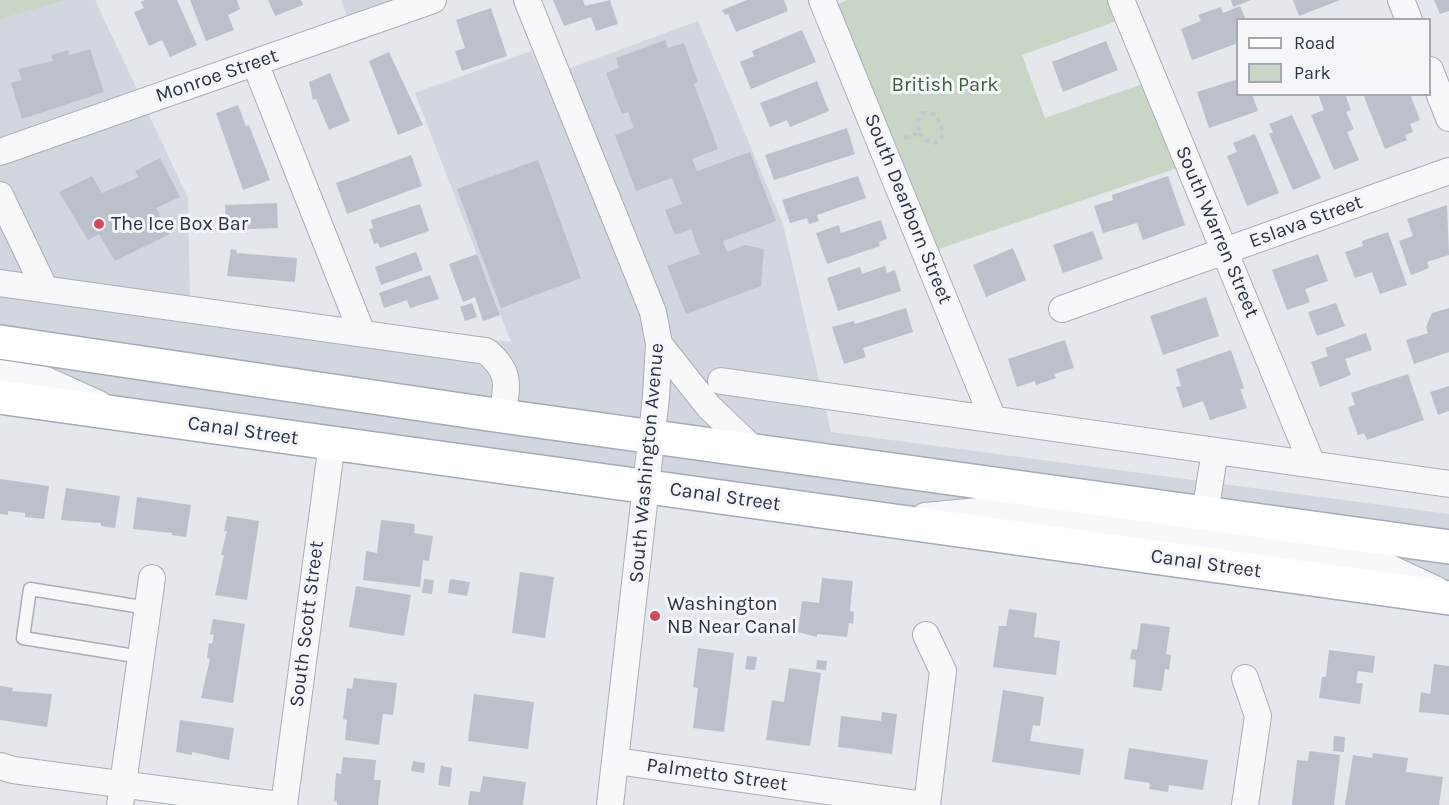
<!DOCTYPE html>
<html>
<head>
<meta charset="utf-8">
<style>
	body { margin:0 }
	#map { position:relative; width:1449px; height:805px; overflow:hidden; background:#e4e7ec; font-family:Karla,sans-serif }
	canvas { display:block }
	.legend { position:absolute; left:1236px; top:18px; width:195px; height:78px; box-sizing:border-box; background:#f4f6f9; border:2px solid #a4a8b1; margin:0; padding:8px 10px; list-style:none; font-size:18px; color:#2b3445 }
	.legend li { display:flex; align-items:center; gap:12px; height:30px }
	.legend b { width:30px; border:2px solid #a4a8b1 }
</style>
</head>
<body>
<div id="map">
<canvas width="1449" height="805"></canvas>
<ul class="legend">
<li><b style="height:8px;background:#fff"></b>Road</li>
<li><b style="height:16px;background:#c9d6c5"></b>Park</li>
</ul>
</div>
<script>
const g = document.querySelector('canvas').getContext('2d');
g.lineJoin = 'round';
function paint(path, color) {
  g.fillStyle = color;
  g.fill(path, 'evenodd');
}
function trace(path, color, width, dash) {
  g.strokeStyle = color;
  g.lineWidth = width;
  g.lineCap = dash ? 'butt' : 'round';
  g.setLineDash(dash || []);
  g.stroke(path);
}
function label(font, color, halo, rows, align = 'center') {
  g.font = font + ' Karla,sans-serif';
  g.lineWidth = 6;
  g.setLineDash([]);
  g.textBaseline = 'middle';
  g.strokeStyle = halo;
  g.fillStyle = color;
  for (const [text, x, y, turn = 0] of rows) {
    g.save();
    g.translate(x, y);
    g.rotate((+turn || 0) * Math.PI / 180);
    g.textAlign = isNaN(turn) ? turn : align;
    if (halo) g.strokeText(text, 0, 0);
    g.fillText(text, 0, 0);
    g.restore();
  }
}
const built = new Path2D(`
	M0 0H95L188 198 190 301 511 342 415 93 531 51 543 78 698 21 783 224 831 432 1449 514V584L0 379Z
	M341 0H399L348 19Z`);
const green = new Path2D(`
	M0 0H65L0 19Z
	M848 0H1121L1128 17 1022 55 1045 118 1154 80 1189 164 927 253 826 8Z`);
const building = new Path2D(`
	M145 0H177L197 45 170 57 162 40 149 46 134 12 144 8 141 2Z
	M190 0H237L240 9 228 15 234 30 206 41Z
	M268 0H301L303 5 275 16Z
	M553 0H583L585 6 610 0 618 24 596 31 591 17 564 26Z
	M747 0H784L788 11 736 32 728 14 725 15 722 10Z
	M1231 0H1251L1233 7Z
	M1293 0H1340L1299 16Z
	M1434 0H1449V11L1440 14Z
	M1240 6 1246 20H1238V43L1192 60 1181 29 1201 21 1198 15 1221 7 1223 13Z
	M491 8 507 56 462 71 455 51 465 48 456 20Z
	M802 30 816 62 751 89 740 62 754 56 752 51Z
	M665 40 668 48 684 43 698 82 694 84 718 149 692 159 697 171 750 152 776 221 723 241 727 252 745 245 764 249 761 286 686 314 667 266 700 254 691 229 675 235 665 210 682 204 672 178 636 191 615 135 634 128 628 112 622 114 606 73 619 68 616 58Z
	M1106 41 1118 70 1063 92 1052 62Z
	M90 49 104 92 22 119 11 83 22 80 18 69 53 61 51 55 68 50 70 55Z
	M389 52 423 125 398 135 369 61Z
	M330 73 350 121 329 130 316 99 313 100 309 82Z
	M1238 79V94H1252L1258 111 1209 128 1197 92Z
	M817 81 829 111 790 127 787 120 770 127 760 103Z
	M1318 94H1345L1351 110 1346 112 1354 129 1347 132 1359 160 1334 170 1311 115 1324 110Z
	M1363 94H1410L1420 120 1410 124 1413 132 1405 135 1407 140 1385 149Z
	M238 105 246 126 249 125 270 180 243 190 216 113Z
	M1292 115 1321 178 1293 190 1269 134 1273 132 1269 124Z
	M847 128 855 154 774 180 765 155Z
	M1255 134 1279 193 1247 206 1227 156 1237 152 1233 143Z
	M411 155 422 186 347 214 336 183Z
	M160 158 180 197 156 208 170 234 115 261 99 234 88 240 59 192 92 176 102 193 139 177 135 171Z
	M538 160 581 278 501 308 457 189Z
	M858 176 866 198 817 215 819 221 809 224 807 218 790 223 782 200Z
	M1168 176 1185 225 1143 240 1137 223 1103 233 1094 206 1113 200 1112 195Z
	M277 203 278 228 226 230 225 205Z
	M420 204 429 231 380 248 378 243 374 244 369 229 373 228 371 220Z
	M1447 205 1449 255 1427 262 1429 268 1411 275 1399 241 1413 236 1407 219Z
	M881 220 887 239 879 242 880 246 827 264 816 233 839 225 841 233Z
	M1093 231 1103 259 1063 273 1053 245Z
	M1388 232 1407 285 1380 294 1372 272 1355 278 1345 252 1363 246 1362 241Z
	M1013 248 1026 280 986 297 973 265Z
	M231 249 237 250 236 253 297 258 295 282 227 276Z
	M416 252 423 270 381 285 375 267Z
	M477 254 500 315 483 321 475 297 463 302 449 264Z
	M1318 254 1328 281 1305 289 1310 302 1287 310 1272 270Z
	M885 266 887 273 895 270 901 291 838 311 827 278 860 267 862 274Z
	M430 275 439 299 410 308 407 300 384 308 379 293Z
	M1206 297 1219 336 1163 355 1150 316Z
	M472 303 477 317 465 321 460 307Z
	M1336 303 1345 326 1317 336 1308 312Z
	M906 308 913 332 863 348 866 357 844 364 832 327 854 321 855 324Z
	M1449 308V352L1414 364 1406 340 1428 333 1426 327 1432 313Z
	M1366 333 1372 350 1345 359 1351 375 1320 387 1311 362 1328 356 1325 348Z
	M1065 340 1074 368 1054 374 1056 378 1036 385 1035 381 1017 387 1008 359Z
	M1231 350 1244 388 1240 389 1247 408 1210 420 1203 401 1183 408 1176 387 1181 386 1176 369Z
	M1408 374 1424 420 1367 440 1364 433 1358 435 1348 407 1355 405 1351 393Z
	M1449 386V411L1438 415 1430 392Z
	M0 479 49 486 44 519 25 517V513L8 511V515L0 514Z
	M66 488 120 496 115 528 101 526V523L61 520Z
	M137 497 191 505 186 537 172 535V533L133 529Z
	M227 516 259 521 247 600 215 595 224 555H221L227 531H224Z
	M381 520 415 524 414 533 433 536 429 561 423 560 420 587 363 580 366 551 377 553Z
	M520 572 554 577 545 638 512 633Z
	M822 578 853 581 850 611 854 612 853 624 849 623 847 637 817 634V637L798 632 802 601 819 603Z
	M424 579 434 580 432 594 422 593Z
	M450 579 470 582 467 596 448 593Z
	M356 586 411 595 404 636 349 627Z
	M1009 609 1037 613 1034 637 1060 641 1056 675 993 667 999 626H1006Z
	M213 619 245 624 233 703 201 698 210 659 207 658 209 643 212 644 214 635 210 634Z
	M1141 623 1170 627 1166 654 1171 655 1169 670 1165 669 1162 691 1133 687 1136 660 1130 659 1132 649 1137 650Z
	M698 648 734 653 724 732 693 728 698 688 693 687Z
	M1329 650 1375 656 1373 673 1358 671 1356 683H1363L1360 704 1319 698 1322 677H1326Z
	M747 656 757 657 755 670 745 669Z
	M817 660 827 661 826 670 816 669Z
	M1434 664 1449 666V715L1419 712 1421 692 1430 694Z
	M789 668 821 673 810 746 766 740 772 700 784 702Z
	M354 678 397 683 393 715 383 714 379 745 345 740 347 720 343 719 347 688 352 689Z
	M0 686 13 688 12 691 52 694 47 727 0 720Z
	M1003 690 1044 697 1040 726 1033 725 1030 741 1084 749 1080 775 992 762Z
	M474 694 534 702 528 749 468 741Z
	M882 712 897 714 892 754 838 747 841 716 881 721Z
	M180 720 234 728 229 760 192 752V755L176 752Z
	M1334 736 1345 737 1344 752 1333 751Z
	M1129 748 1208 760 1203 790 1169 785 1168 792 1149 789 1150 783 1124 779Z
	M1309 751 1340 755 1334 805H1292L1297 760 1308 761Z
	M1373 753 1408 758 1406 772 1443 777 1439 805H1345L1353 755 1372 758Z
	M343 757 376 760 374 780H381L378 805H337V801H334L336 773 341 774Z
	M413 761 425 763 424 773 411 771Z
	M441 766 452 768 450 787 438 785Z
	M483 776 526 782 523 805H468L470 791 480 792Z`);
const path = new Path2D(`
	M904 138 919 133 918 121 922 113 934 114 941 123 943 136 936 143 926 140 919 133`);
const lane = new Path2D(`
	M141 657 23 638 30 589 148 608`);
const street = new Path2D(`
	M527 0 653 312 659 344 656 397 610 805
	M822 0 993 419
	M1121 0 1312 464
	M1401 0 1409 20
	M255 63 362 333
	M1430 70 1449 118
	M0 152 433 0
	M0 195 45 289
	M0 283 486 351C512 373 507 385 502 416
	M1062 309 1449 171
	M659 344 709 407 754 450
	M0 373 46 380 99 404
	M721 381 1449 484
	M925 516 1000 509 1202 535 1377 562 1437 590
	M1202 531 1215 451
	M926 635 943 671 927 805
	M1245 678 1258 716 1245 805
	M616 761 925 805
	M0 766 13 770 279 805
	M120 805 152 578
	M284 805 332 443`);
const primary = new Path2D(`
	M0 342 502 416 1449 547
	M0 397 1449 598`);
const markers = [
	[99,224,6,"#d1495b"],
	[655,616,6,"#d1495b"]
];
const streetNames = [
	["Monroe Street",217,76,-19],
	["South Dearborn Street",908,209,68],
	["Eslava Street",1306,222,-20],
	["South Warren Street",1217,232,67],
	["Canal Street",243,431,8],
	["South Washington Avenue",647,463,-85],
	["Canal Street",725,497,8],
	["Canal Street",1206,564,8],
	["South Scott Street",307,624,-83],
	["Palmetto Street",717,775,8]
];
const parkNames = [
	["British Park",945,85]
];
const poiNames = [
	["The Ice Box Bar",111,224],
	["Washington",667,604],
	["NB Near Canal",667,627]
];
paint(built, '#d2d6de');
paint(green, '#c9d6c5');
paint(building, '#bbc0ca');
trace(lane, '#a9aeb7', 15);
trace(street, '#a9aeb7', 28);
trace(primary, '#a3abb8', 36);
trace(path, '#c2c5cb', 4, [4.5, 4.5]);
trace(lane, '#f7f8fa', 12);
trace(street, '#f7f8fa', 26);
trace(primary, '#fff', 33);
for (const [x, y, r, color] of markers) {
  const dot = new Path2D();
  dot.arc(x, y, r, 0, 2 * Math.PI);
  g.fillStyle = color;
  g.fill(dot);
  trace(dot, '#f4f6f9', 2);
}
label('20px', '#2b3445', '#f4f6f9', streetNames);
label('20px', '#3f6138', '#f4f6f9', parkNames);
label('20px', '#2b3445', '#f4f6f9', poiNames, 'left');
</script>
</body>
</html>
